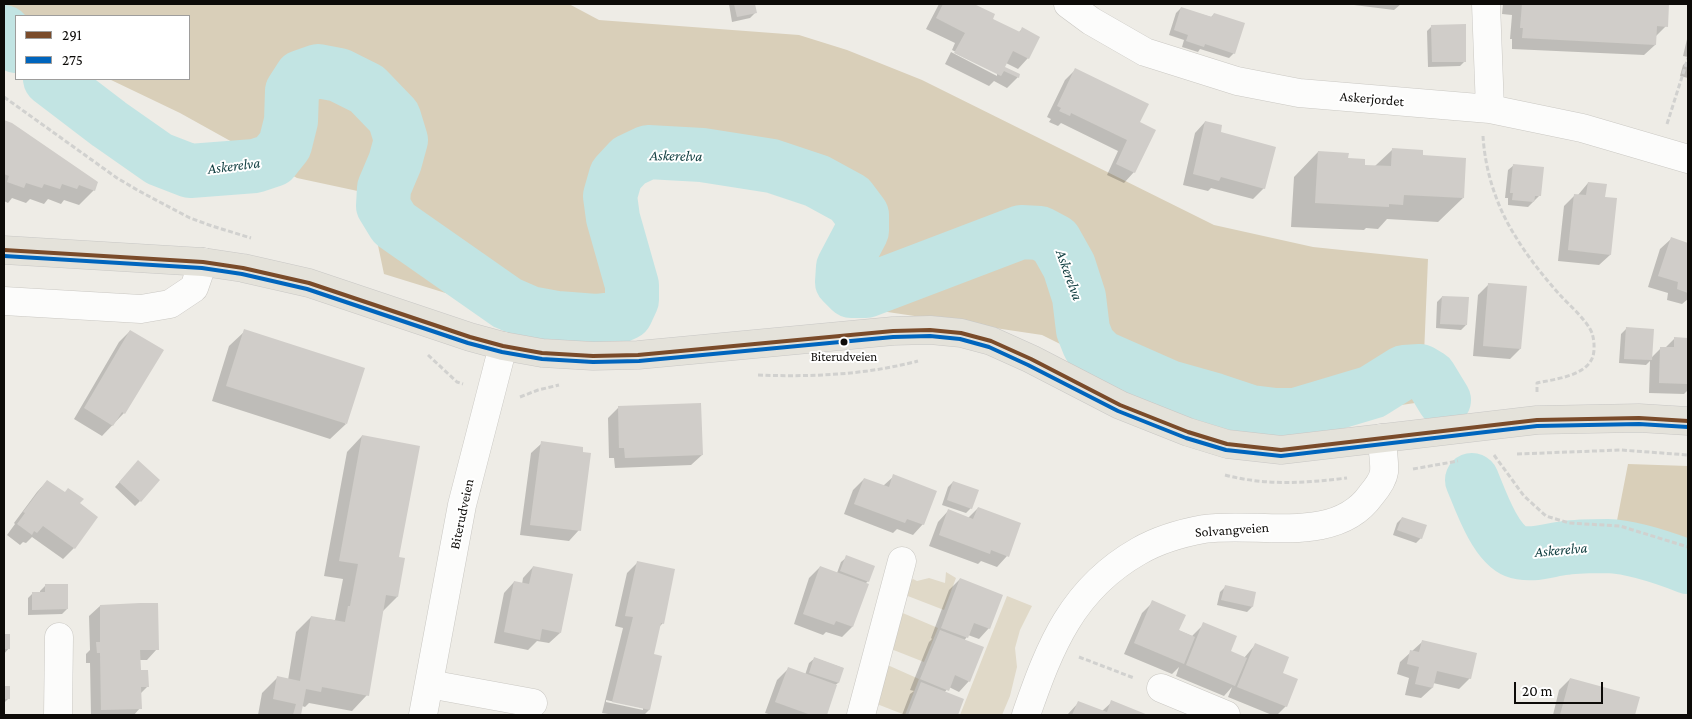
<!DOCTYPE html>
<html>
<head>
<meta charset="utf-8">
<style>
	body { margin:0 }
	#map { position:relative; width:1692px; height:719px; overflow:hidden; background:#eeece6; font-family:"Crimson Pro",serif }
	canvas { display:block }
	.frame { position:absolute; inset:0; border:5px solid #0d0b08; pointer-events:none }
	.legend { position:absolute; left:15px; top:15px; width:175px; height:65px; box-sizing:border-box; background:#fff; border:1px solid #9e9d9c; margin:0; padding:6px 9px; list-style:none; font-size:15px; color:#0d0b08 }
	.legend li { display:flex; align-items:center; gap:10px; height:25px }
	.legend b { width:25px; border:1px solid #9e9d9c }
	.scale { position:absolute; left:1514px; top:682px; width:89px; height:22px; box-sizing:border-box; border:2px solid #0d0b08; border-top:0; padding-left:6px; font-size:15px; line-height:18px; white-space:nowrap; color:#0d0b08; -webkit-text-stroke:4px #fff; paint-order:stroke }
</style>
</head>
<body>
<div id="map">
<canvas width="1692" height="719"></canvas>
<div class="frame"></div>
<ul class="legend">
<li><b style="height:6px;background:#7a4b2a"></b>291</li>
<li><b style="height:6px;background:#0065bd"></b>275</li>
</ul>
<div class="scale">20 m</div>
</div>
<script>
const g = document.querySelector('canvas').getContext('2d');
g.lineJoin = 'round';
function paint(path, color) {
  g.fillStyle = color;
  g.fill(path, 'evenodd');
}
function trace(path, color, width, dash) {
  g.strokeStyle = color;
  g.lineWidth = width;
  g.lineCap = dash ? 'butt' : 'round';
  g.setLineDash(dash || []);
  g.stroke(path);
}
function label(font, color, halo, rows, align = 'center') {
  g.font = font + ' "Crimson Pro",serif';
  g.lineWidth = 4;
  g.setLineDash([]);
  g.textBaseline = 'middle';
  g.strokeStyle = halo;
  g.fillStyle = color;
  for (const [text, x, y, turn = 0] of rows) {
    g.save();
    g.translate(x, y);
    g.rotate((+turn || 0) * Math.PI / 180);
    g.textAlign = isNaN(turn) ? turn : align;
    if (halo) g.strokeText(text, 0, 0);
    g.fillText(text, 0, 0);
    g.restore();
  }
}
const green = new Path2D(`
	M946 572 956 578 944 610 900 593 905 584 913 579 917 581 929 578 945 583Z
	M1007 596 1032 606 1020 630 1015 648 1017 667 1010 696 1002 715H960Z
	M898 611 938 628 924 662 891 649Z
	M883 663 919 679 905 715 877 704Z`);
const forest = new Path2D(`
	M4 4H569L599 20 799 35 847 50 922 80 1214 225 1313 247 1428 259 1422 402 1277 423 1171 399 1042 335 854 307 842 282 843 267 862 231V215L850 199 817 181 772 166 702 155 648 152 629 161 616 175 610 196 613 218 632 285V300L626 313 507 312 384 274 367 193 297 178 180 113 109 79H189V16H16V35L4 29Z
	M1628 464 1688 466V565L1613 541Z`);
const shadow = new Path2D(`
	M729 4H754L755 13 750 18 732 22Z
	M939 4H971L993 15 992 19 1018 33 1022 29 1028 58 1018 69 1006 63 1004 67 1018 77 1007 88 994 81 989 86 945 64 951 52 997 76V73L952 50 955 43 926 29Z
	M1346 4H1401L1394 10Z
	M1503 4H1667L1666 26 1655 37V45L1644 55 1512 49V39H1510L1512 15 1502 14Z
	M1181 8 1211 17 1214 14 1234 53 1229 58 1200 49 1198 52 1182 47 1184 40 1169 35 1176 13Z
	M1432 26 1465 61 1460 66 1428 67 1427 31Z
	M1688 35V57L1683 56Z
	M1688 61V78L1680 76 1683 65Z
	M1075 70 1138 123 1134 172 1124 183 1107 175 1118 151 1061 123 1058 126 1049 122 1051 119 1047 117 1065 80Z
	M4 121 12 124 94 190 79 205 64 200 61 204 48 199 44 204 30 199 26 203 12 198 8 203 4 201Z
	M1205 122 1219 133 1264 188 1253 199 1211 188 1208 191 1183 185 1195 133Z
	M1392 150 1422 157 1463 198 1438 222 1387 219 1378 229 1366 228 1364 230 1291 227 1294 177 1318 152 1347 159 1363 166H1375Z
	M1514 165 1539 196 1528 207 1508 205V198H1505L1508 170Z
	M1588 183 1604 198 1610 255 1599 265 1558 261 1564 206 1575 195H1578Z
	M1671 239 1688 244V299L1682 304 1667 300 1668 293 1648 287 1660 249Z
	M1489 284 1520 349 1510 359 1473 356 1478 295Z
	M1442 297 1466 325 1461 330 1436 328 1437 302Z
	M1626 329 1651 358 1661 348H1665L1675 338 1688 339V390L1684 394 1649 393 1650 361 1646 365 1619 363 1621 334Z
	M130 331 124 413 102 436 74 419 119 342Z
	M245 331 346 424 330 439 212 401 229 346Z
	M618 408 702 455 691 465 615 468 614 458H609L608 418Z
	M362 436 398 558 397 597 382 612 367 695 352 711 309 703 305 707 302 706 300 715H258L262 693 277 678 288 680 296 632 311 617 335 620 343 579 324 576 347 452Z
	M542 443 579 530 569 541 520 535 531 453Z
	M133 467 140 501 135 506 115 487Z
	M894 476 923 524 913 535 897 529 893 533 844 514 853 490 864 479 883 486Z
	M47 481 97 517 74 548 63 559 32 537 26 543 23 542 20 545 7 535 15 524 14 523 37 492Z
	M953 482 971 508 966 513 942 505 948 487Z
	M978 508 1007 556 997 567 981 561 978 564 929 546 938 522 948 511 968 518Z
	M1402 518 1421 538 1416 543 1393 535 1397 523Z
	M847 557 868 581 865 584 852 627 842 637 826 632 823 635 794 624 809 578 820 567 837 573 841 562Z
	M638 562 663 623 659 627 652 655 649 710 644 715H614L602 713 623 628 615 626 627 573ZM606 700 643 708V710L606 702Z
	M533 567 560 633 549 643 537 641 528 650 494 643 504 593 514 582 522 584 523 578Z
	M960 579 989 628 979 639 968 635 964 641 969 681 959 692 949 687 944 693 962 700 956 715H902L910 694 914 691 910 690 929 642 932 639 931 638 949 590Z
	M45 586 67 609 62 614 28 615V598L33 593H40V591Z
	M1225 587 1255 593 1252 607 1247 612 1217 605 1220 592Z
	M1153 602 1178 630 1192 636 1204 624 1229 652 1244 658 1255 645 1281 673 1286 706 1277 715H1272L1228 697 1232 687 1224 696 1176 676 1179 667 1172 674 1124 654 1142 613Z
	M100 606 157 649 147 660H139L140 671 147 687 140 694V708L134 715H91L90 663H86V654L90 650 89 616Z
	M4 635H9V648L4 654Z
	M1422 642 1470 678 1459 689 1433 683 1432 688 1421 698 1405 695 1409 678 1397 674 1400 662Z
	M815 658 843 668 838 683 834 686H836L825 715H772L765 713 777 680 788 669 805 675 809 663Z
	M1570 679 1638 698 1634 715H1553L1559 690Z
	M4 687H9L8 699 4 703Z
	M1079 702 1102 711 1112 702 1145 715H1067Z`);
const river = new Path2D(`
	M4 32 16 46
	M50 79 109 124 159 159 190 171 255 166 273 160 285 145 291 121 292 91 301 77 318 71 339 75 367 89 394 117 401 140 395 162 384 188 383 206 394 224 507 303 530 313 557 318 596 321 613 319 626 313 632 300V285L613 218 610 196 616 175 629 161 648 152 702 155 772 166 817 181 850 199 862 215V231L843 267 842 282 851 291H866L1021 232 1040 233 1055 241 1069 266 1079 297 1083 330 1089 345 1101 357 1169 387 1215 400 1251 412 1275 415H1295L1372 392 1404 372 1420 371 1430 377 1444 400
	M1472 480C1480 499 1495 543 1515 551 1531 557 1548 550 1565 548 1578 546 1593 546 1607 546 1631 547 1665 558 1688 567`);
const building = new Path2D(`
	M734 4H755L757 13 737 17Z
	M943 4H974L995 14 993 19 1020 32 1022 27 1040 37 1029 59 1013 51 1005 67 1020 74 1019 78 1004 71 1001 76 954 53 965 33 936 18Z
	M1522 4H1669L1668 27 1657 26 1656 45 1522 38 1523 28H1520Z
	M1181 7 1212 17 1214 13 1245 23 1235 54 1205 44 1204 47 1186 41 1188 35 1174 30Z
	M1466 24V62H1432L1431 25Z
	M1075 68 1149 104 1140 122 1156 130 1135 173 1116 164 1127 140 1071 113 1070 116 1059 111 1061 108 1057 106Z
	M4 120 12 123 98 182 95 191 79 185 77 189 62 184 60 189 44 184 42 188 26 183 24 188 7 182 9 176 4 174Z
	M1205 121 1222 125 1221 132 1276 147 1265 189 1221 177 1219 181 1193 174Z
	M1392 148 1423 150V155L1466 158 1464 198 1404 195 1403 205 1389 204V207L1315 203 1318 151 1349 153 1348 158 1365 159V165L1391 166Z
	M1513 164 1544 167 1541 196H1535L1534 202 1512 200 1513 193H1510Z
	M1588 182 1607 184 1605 197 1617 198 1611 255 1568 250 1574 194 1586 195Z
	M1671 237 1688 243V293L1677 289 1678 282 1658 276Z
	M1488 283 1527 286 1521 349 1483 346Z
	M1442 296 1469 297 1467 325 1440 324Z
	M1626 327 1654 329 1652 360 1624 359Z
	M244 329 365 368 347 424 226 386Z
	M130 330 164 350 125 414 122 412 113 426 84 408Z
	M1674 337 1688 338V384L1659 383 1660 347H1674Z
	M701 403 703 455 625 458 624 448H619L618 406Z
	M362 435 420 446 399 557 405 558 398 597 386 595 369 696 322 687 321 692 306 689 301 715H293L296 704 273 699 277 676 300 681 311 616 345 622 348 606H350L358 564 339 561Z
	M541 441 583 447V452L591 453 581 531 530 525Z
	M138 460 160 480 141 502 119 482Z
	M893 474 937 491 924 525 907 519 905 523 854 504 864 478 889 487Z
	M47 480 65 492 68 488 84 499 80 503 98 517 75 549 43 526 37 533 34 531 32 535 17 524 25 513 23 512Z
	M953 481 979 490 972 509 947 500Z
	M978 507 1021 523 1009 557 991 550 990 554 939 535 948 509 973 519Z
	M1402 517 1427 525 1422 539 1397 530Z
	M846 555 875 566 869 582 840 571Z
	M637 561 675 569 664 624 661 623 654 654 662 656 650 710 612 702 633 617 625 616Z
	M533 566 573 574 561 633 542 629 540 640 504 632 514 581 529 584Z
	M820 566 869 584 853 627 836 621 834 625 803 614Z
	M960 578 1003 595 990 629 974 623 968 638 941 628Z
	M45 584H68V609L32 610V592H45Z
	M1225 585 1256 592 1253 607 1221 600Z
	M1152 600 1186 615 1179 630 1195 637 1184 664 1134 643Z
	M140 603H158L159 650H140L141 670H148L149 687H141L142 709 101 710 100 653H97L96 642H100V605Z
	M1203 622 1237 636 1231 651 1247 658 1235 686 1186 665Z
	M940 630 984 647 970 682 955 675 949 691 920 679Z
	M4 634H10V649H4Z
	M1422 640 1477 653 1471 679 1437 671 1433 688 1415 684 1419 667 1407 664 1410 650 1419 652Z
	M1255 643 1289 657 1283 673 1298 679 1287 707 1237 687Z
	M814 657 844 668 839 683 809 673Z
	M788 667 837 685 827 715H811L775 702Z
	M1570 678 1640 697 1635 715H1560Z
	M921 682 964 699 958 715H908Z
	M4 686H10V699H4Z
	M1111 700 1148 715H1072L1078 701 1107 712Z`);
const path = new Path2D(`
	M4 97 117 178 139 191 190 218 212 226 251 238
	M1667 124 1688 58
	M1483 136C1485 170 1496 205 1514 234 1527 256 1543 276 1560 295 1570 306 1586 319 1592 333 1594 339 1595 349 1593 356 1587 376 1555 379 1537 383V392
	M428 355 457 382 463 384
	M758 375C811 377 865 375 918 361
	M520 397 538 390 559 385
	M1517 454 1621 450 1688 455
	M1494 455 1524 496 1546 516 1569 523 1620 526 1688 547
	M1413 469 1458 461
	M1225 475C1267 486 1304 483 1347 478
	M1079 657 1134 678`);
const minor = new Path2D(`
	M1068 4 1091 21 1145 52 1237 81 1299 93 1490 109 1582 128 1688 159
	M1486 4 1490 109
	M4 301 141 309 170 304 194 288 203 262
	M429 684 533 703
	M1161 688 1226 715
	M58 715 59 637
	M423 715 462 505 503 346
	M861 715 902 561
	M1026 715C1050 646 1072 589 1139 551 1158 540 1182 533 1204 529 1257 521 1335 546 1371 495 1376 489 1383 480 1384 472 1385 462 1382 449 1382 438`);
const major = new Path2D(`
	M4 250 203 262 243 268 309 283 470 337 503 346 542 353 593 356 638 355 893 331 930 330 961 333 991 341 1031 359 1120 405 1188 432 1227 444 1281 450 1537 420 1639 418 1688 421`);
const bus1 = new Path2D(`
	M4 250 203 262 243 268 309 283 470 337 503 346 542 353 593 356 638 355 893 331 930 330 961 333 991 341 1031 359 1120 405 1188 432 1227 444 1281 450 1537 420 1639 418 1688 421`);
const bus2 = new Path2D(`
	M4 256 202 268 242 274 307 289 468 343 502 352 542 359 593 362 639 361 893 337 930 336 960 339 989 347 1028 365 1118 411 1186 438 1226 450 1281 456 1537 426 1639 424 1688 427`);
const markers = [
	[844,342,4.5,"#0d0b08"]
];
const busNames = [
	["Biterudveien",844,357]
];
const streetNames = [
	["Askerjordet",1372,99,5],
	["Biterudveien",462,514,-78],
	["Solvangveien",1232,530,-4]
];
const waterNames = [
	["Askerelva",676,156,1],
	["Askerelva",234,166,-7],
	["Askerelva",1069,275,70],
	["Askerelva",1561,550,-5]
];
paint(green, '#e0d9c8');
paint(forest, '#d9cfb9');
paint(shadow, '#0003');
trace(river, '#c2e4e3', 54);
paint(building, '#d0cdc9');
trace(minor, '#cac8c3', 29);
trace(major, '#c8c7c5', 29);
trace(path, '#d1d1cf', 3, [5, 2.5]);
trace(minor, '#fcfcfb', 28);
trace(major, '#e4e2da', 28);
trace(bus1, '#7a4b2a', 4);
trace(bus2, '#0065bd', 4);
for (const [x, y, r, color] of markers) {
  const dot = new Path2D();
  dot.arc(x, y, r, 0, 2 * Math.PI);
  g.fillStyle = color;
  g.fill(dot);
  trace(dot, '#fff', 2);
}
label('13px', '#0d0b08', '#fff', busNames);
label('14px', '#0d0b08', '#fff', streetNames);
label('italic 15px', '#144143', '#fff', waterNames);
</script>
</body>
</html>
